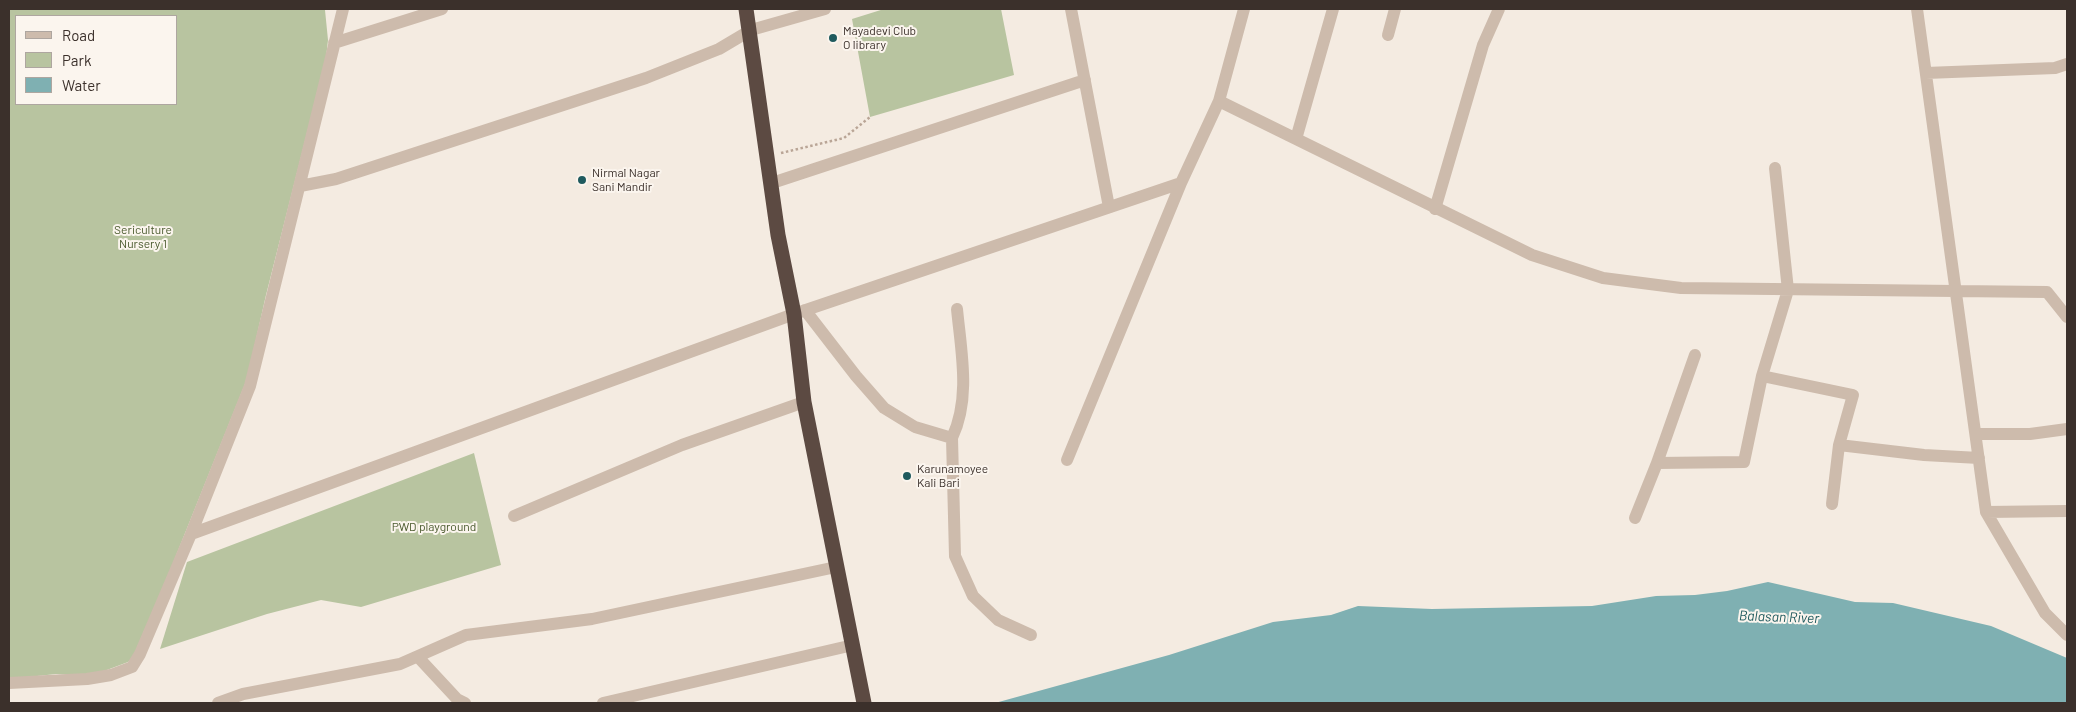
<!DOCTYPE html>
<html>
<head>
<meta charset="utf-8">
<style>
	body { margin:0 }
	#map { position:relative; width:2076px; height:712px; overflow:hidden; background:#f4ebe1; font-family:Barlow,sans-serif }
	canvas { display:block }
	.frame { position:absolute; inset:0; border:10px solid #3b302b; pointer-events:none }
	.legend { position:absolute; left:15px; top:15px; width:162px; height:90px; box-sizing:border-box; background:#fbf5ee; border:1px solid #aea6a0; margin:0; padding:6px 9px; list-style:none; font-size:15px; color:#3b302b }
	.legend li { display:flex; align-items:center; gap:10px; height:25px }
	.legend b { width:25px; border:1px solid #aea6a0 }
</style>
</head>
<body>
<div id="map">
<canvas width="2076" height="712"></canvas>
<div class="frame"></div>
<ul class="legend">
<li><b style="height:6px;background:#cdbbac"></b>Road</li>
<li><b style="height:14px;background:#b8c4a0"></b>Park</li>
<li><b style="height:14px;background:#7fb0b2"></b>Water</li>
</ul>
</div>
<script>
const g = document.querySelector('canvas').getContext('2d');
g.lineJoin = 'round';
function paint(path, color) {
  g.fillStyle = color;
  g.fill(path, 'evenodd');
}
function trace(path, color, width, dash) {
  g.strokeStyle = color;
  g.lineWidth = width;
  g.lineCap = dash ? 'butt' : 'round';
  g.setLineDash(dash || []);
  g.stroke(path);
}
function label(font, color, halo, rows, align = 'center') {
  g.font = font + ' Barlow,sans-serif';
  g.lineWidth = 4;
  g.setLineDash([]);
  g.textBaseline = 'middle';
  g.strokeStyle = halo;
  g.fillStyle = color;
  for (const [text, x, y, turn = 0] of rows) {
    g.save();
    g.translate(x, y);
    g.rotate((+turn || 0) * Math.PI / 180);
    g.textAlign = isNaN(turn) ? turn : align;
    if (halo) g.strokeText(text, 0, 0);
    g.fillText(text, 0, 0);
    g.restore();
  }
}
const green = new Path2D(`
	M9 9 325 10 328 40 326 58 266 295 247 379 169 573 133 657 128 662 91 676 56 674 9 679ZM16 16H176V104H16Z
	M884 9H1001L1014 75 870 117 852 19Z
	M474 453 501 565 361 607 321 600 267 614 160 649 187 562Z`);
const water = new Path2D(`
	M1768 582 1855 602 1893 603 1991 626 2067 658V703H995L1169 655 1273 622 1331 615 1358 606 1432 609 1592 606 1656 596 1695 595 1727 591Z`);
const path = new Path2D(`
	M781 153 844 138 870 117`);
const street = new Path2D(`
	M1071 9 1109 207
	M1917 9 1986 512 2045 613 2067 635
	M1388 35 1395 9
	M334 43 442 9
	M1926 73 2055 68 2067 64
	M1219 101 1532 255 1603 278 1681 288 2047 292 2067 317
	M1296 139 1333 9
	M772 183 1085 80
	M300 186 336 179 646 78 719 49 751 30 825 9
	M1435 209 1483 45 1499 9
	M805 310 856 376 884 408 915 427 952 438 955 556 973 596 998 620 1031 635
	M1762 376 1853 395 1839 445 1832 504
	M1976 434H2030L2067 429
	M952 438C971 398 961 351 957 309
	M1839 445 1924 455 1979 458
	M1067 460 1181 183 1219 101 1244 9
	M1657 463 1744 462 1762 376 1788 290 1775 168
	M1986 512 2067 511
	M514 516 682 445 804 402
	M1635 518 1657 463 1695 355
	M191 534 794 314 1181 183
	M418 657 457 699 465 703
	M9 683 87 679 111 675 132 667 140 654 191 534 250 386 343 9
	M218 703 243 694 400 664 466 635 592 619 836 567
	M603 703 853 645`);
const highway = new Path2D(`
	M746 9 778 235 794 314 804 402 864 703`);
const markers = [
	[833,38,5,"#1f5a5e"],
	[582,180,5,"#1f5a5e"],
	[907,476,5,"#1f5a5e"]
];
const poiNames = [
	["Mayadevi Club",843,31],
	["O library",843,45],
	["Nirmal Nagar",592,173],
	["Sani Mandir",592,187],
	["Karunamoyee",917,469],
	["Kali Bari",917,483]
];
const parkNames = [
	["Sericulture",143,230],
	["Nursery 1",143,244],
	["PWD playground",434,527]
];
const waterNames = [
	["Balasan River",1779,617,2]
];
paint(green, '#b8c4a0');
paint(water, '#7fb0b2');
trace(path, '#b9a596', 2.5, [2.5, 2.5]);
trace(street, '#cdbbac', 12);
trace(highway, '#5c4a42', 15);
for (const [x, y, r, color] of markers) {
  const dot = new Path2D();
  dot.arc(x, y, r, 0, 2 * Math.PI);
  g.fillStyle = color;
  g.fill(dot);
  trace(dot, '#fbf5ee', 2);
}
label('12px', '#3b302b', '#fbf5ee', poiNames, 'left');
label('12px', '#4a5a2e', '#fbf5ee', parkNames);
label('italic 14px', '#1f5a5e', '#fbf5ee', waterNames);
</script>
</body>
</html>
